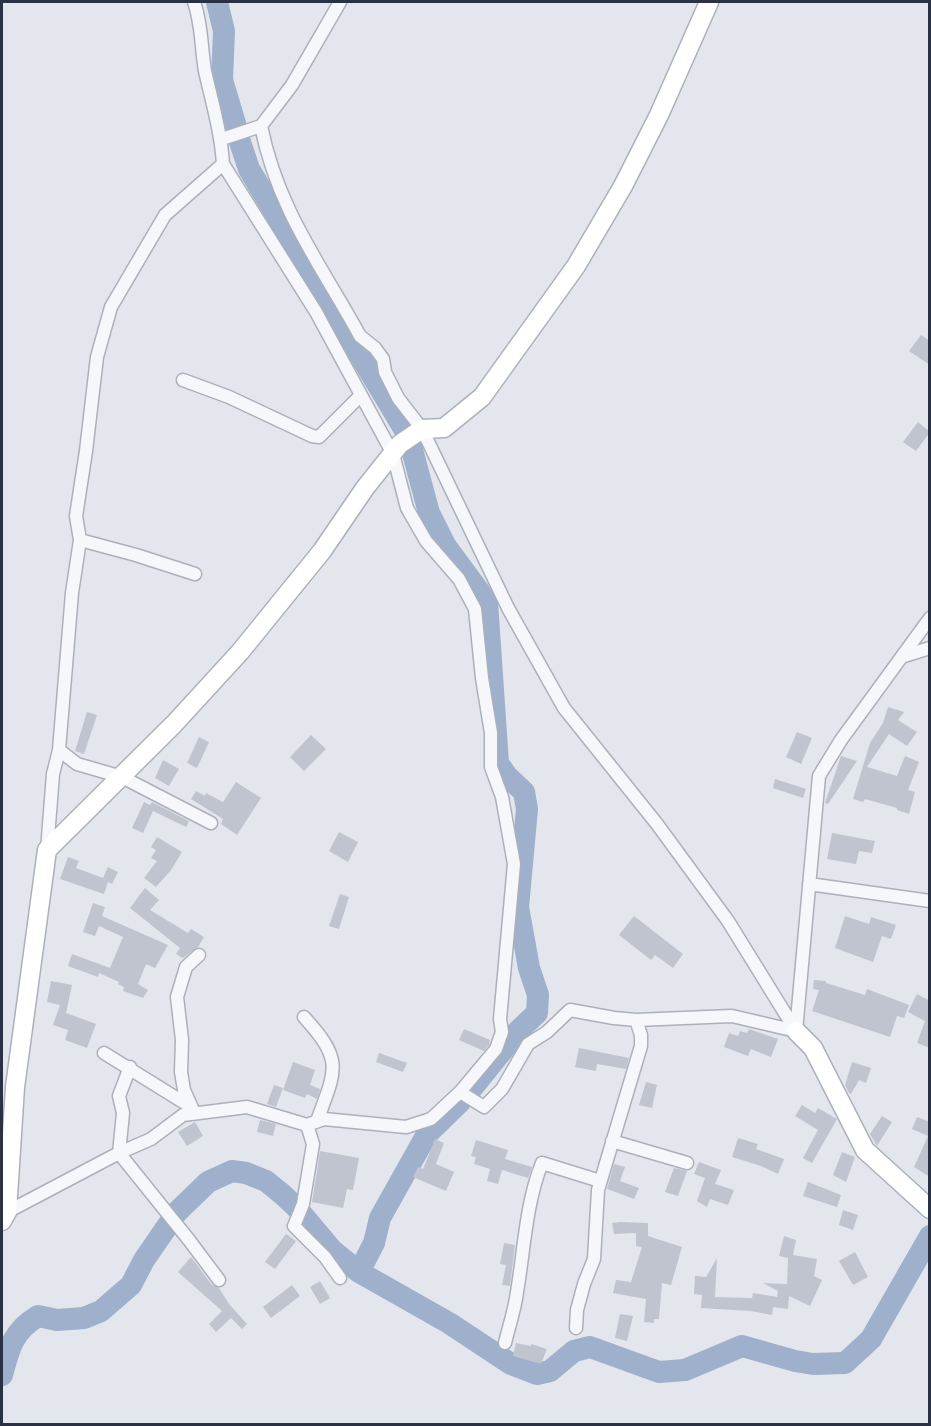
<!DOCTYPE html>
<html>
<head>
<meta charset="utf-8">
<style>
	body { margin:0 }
	#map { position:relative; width:931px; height:1426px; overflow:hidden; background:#e3e6ec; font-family:Cabin,sans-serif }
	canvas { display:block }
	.frame { position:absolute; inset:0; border:3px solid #2a3144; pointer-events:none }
</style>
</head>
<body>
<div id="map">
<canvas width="931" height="1426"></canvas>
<div class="frame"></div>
</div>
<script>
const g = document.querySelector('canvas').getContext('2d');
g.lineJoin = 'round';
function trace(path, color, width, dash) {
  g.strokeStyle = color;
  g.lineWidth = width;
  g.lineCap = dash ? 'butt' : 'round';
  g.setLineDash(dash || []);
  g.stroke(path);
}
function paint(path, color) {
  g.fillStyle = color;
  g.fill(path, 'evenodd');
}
const river = new Path2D(`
	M217 2 224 31 222 80 237 130
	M239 139 249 169 406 432
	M410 442 429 513 445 545 487 602 498 763 507 776 524 792 527 809 518 907 529 968 538 995 537 1013 519 1030 468 1093
	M359 1272 374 1243 380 1218 427 1134 460 1102
	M2 1375C9 1348 13 1331 38 1316L57 1320 84 1318 101 1311 131 1285 144 1260 177 1212 208 1182 232 1171 246 1173 266 1181 282 1194 296 1207 332 1250 359 1272 449 1323 511 1364 537 1374 550 1371 574 1351 590 1347 659 1372 685 1370 742 1346 795 1361 813 1364 845 1363 871 1339 930 1236`);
const building = new Path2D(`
	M921 335 930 341V365L909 351Z
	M918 422 930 432 916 451 903 442Z
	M888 707 904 712 898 720 917 732 907 746 889 734 867 767 897 776 905 756 919 762 908 790 915 792 909 814 897 810V808L865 799 863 802 853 799 870 743 883 723Z
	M87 712 97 715 84 754 75 751Z
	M797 732 812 738 801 764 786 757Z
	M311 735 326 749 304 771 290 757Z
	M199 737 209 742 197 768 187 763Z
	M841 756 857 761 828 804 825 803Z
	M163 760 179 769 169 786 155 778Z
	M775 779 806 789 803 798 773 788Z
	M236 782 261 798 237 835 221 824 223 819 191 799 196 791 205 796 206 793 223 802Z
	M144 802 150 805 152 802 189 821 186 827 153 811 143 833 132 828Z
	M339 832 358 842 348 862 329 851Z
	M832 833 875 841 872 853 859 851 856 864 827 859Z
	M157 837 182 852 171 870 156 887 144 878 157 861 151 858 156 850 151 847Z
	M68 857 79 861 76 868 103 878 108 867 118 872 112 884 108 882 104 894 60 879Z
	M145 888 159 900 150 910 188 933 191 929 204 937 198 947 183 958 176 954 180 948 130 908Z
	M340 894 349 897 339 929 329 926Z
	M93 903 105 907 102 916 168 945 155 968 146 964 138 984 148 990 143 998 123 991 124 987 118 984 119 982 99 973 98 977 68 966 72 954 110 968 123 937 99 926 95 936 83 932Z
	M634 916 683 954 673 968 655 955 651 960 619 935Z
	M845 916 869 924 871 917 896 925 891 939 882 936 873 962 835 948Z
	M814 980 826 981V983L865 995 867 989 909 1005 904 1018 897 1016 890 1037 812 1011 819 990 813 989Z
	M51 981 72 985 66 1013 96 1024 87 1048 65 1040 68 1030 53 1025 60 1005 47 1002Z
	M917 994 930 1001V1048L917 1043 925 1021 908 1012Z
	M464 1029 490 1040 489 1045 484 1051 459 1040Z
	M749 1029 778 1039 771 1057 751 1049 748 1056 724 1047 729 1033 738 1036 740 1031 747 1033Z
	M579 1048 629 1058 626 1069 597 1064 596 1071 575 1067Z
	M379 1053 407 1063 403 1072 376 1062Z
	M293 1062 315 1070 310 1085 320 1089 317 1099 307 1094 305 1098 283 1090Z
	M852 1062 871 1068 866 1083 859 1080 851 1094 849 1093 845 1085Z
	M646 1082 657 1085 652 1108 639 1105Z
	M274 1085 283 1088 276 1107 267 1104Z
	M802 1105 815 1113 818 1108 837 1119 812 1163 803 1158 818 1130 795 1116Z
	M882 1116 892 1122 877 1146 870 1134Z
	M917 1117 930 1122V1177L914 1167 928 1136 912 1129Z
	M260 1120 276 1124 273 1136 257 1132Z
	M195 1122 203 1136 187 1146 178 1132Z
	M738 1138 758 1144 756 1149 784 1159 778 1174 761 1166 732 1157Z
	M435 1139 444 1143 436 1164 454 1172 446 1191 413 1177 418 1167 423 1169Z
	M476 1140 508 1150 505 1159 532 1167 528 1178 502 1170 498 1184 487 1181 490 1169 474 1164 476 1157 471 1156Z
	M320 1151 359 1158 353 1190 347 1189 343 1208 312 1202Z
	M842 1152 855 1157 846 1182 833 1175Z
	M699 1162 721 1170 715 1184 734 1190 728 1205 710 1199 707 1207 697 1201 705 1178 694 1174Z
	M614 1164 625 1167 620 1181 639 1188 634 1199 607 1189Z
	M674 1168 687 1171 678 1196 665 1192Z
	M808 1182 841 1195 837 1207 803 1196Z
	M843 1210 858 1215 853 1230 839 1225Z
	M620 1222 648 1223V1236L682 1247 671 1285 662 1283 659 1319H654V1323L644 1322 646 1299 613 1293 616 1280 631 1282 642 1247 636 1246V1233L614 1234 612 1223Z
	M286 1234 296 1241 275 1269 265 1262Z
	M784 1236 796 1240 793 1255 817 1259 814 1276 822 1280 810 1306 789 1296 788 1309 773 1307 772 1315 751 1311 701 1308 702 1295 694 1294 695 1276 706 1277 717 1258 715 1297 752 1298 753 1293 777 1297 778 1291 763 1283 787 1284 788 1258 779 1256Z
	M504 1243 515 1245 510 1286 502 1285 506 1265 500 1264Z
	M855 1252 868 1277 853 1285 839 1261Z
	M191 1257 212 1285 219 1288 229 1304 247 1324 242 1329 231 1318 216 1332 209 1324 222 1311 178 1272Z
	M320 1281 330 1298 320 1304 310 1287Z
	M292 1285 300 1296 271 1318 263 1307Z
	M620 1314 633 1316 627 1341 615 1338Z
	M516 1343 531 1346V1344L547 1349 541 1364 513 1356Z`);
const street = new Path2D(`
	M261 126C278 210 320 263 360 336L375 348 383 359 385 372 398 398 422 429 508 608 564 708 657 824 728 921 796 1031
	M222 139 261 126 292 85 340 2
	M183 380 229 397 312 436 319 437 361 395
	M80 540 136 555 195 574
	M904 656 930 648
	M59 750 77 764 122 777 211 823
	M47 850 53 774 59 750 72 593 80 540 76 516 86 451 97 357 111 307 165 215 223 164
	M809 884 930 901
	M304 1017C344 1061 336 1069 317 1121
	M796 1031 819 776 841 740 930 618
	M104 1053 191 1107
	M130 1067 119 1096 123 1113 119 1153 189 1240 219 1280
	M460 1092 484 1107 502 1089 528 1044 547 1032 570 1010 614 1018 636 1020 732 1016 796 1031
	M192 1108 184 1090 181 1072 182 1040 177 997 186 967 199 955
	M307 1125 313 1144 303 1204 294 1226 325 1257 340 1278
	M612 1141 687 1163
	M7 1212 119 1153 151 1139 183 1115 247 1107 307 1125 324 1119 406 1127 431 1119 460 1092 496 1049 502 1032 500 1019 514 864 502 797 491 767V733L482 678 475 609 459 579 426 541 407 508 393 454 316 312 223 164C221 132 212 102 205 71 201 48 202 24 194 2
	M576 1328 577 1310 584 1284 594 1259 598 1190 641 1046V1035L636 1020
	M505 1343C509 1326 515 1309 517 1292 524 1251 526 1202 542 1163L600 1181`);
const secondary = new Path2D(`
	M796 1031 813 1048 865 1150 930 1209
	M2 1221 7 1212 15 1087 47 850 174 724 240 652 322 551 365 488 400 444 422 429 444 428 482 397 576 266 623 186 659 115 709 2`);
trace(river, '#9eb0cc', 22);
paint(building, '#c0c4cf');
trace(street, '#acb0ba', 15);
trace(secondary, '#acb0ba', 21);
trace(street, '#f6f7fa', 12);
trace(secondary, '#fff', 18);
</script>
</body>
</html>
